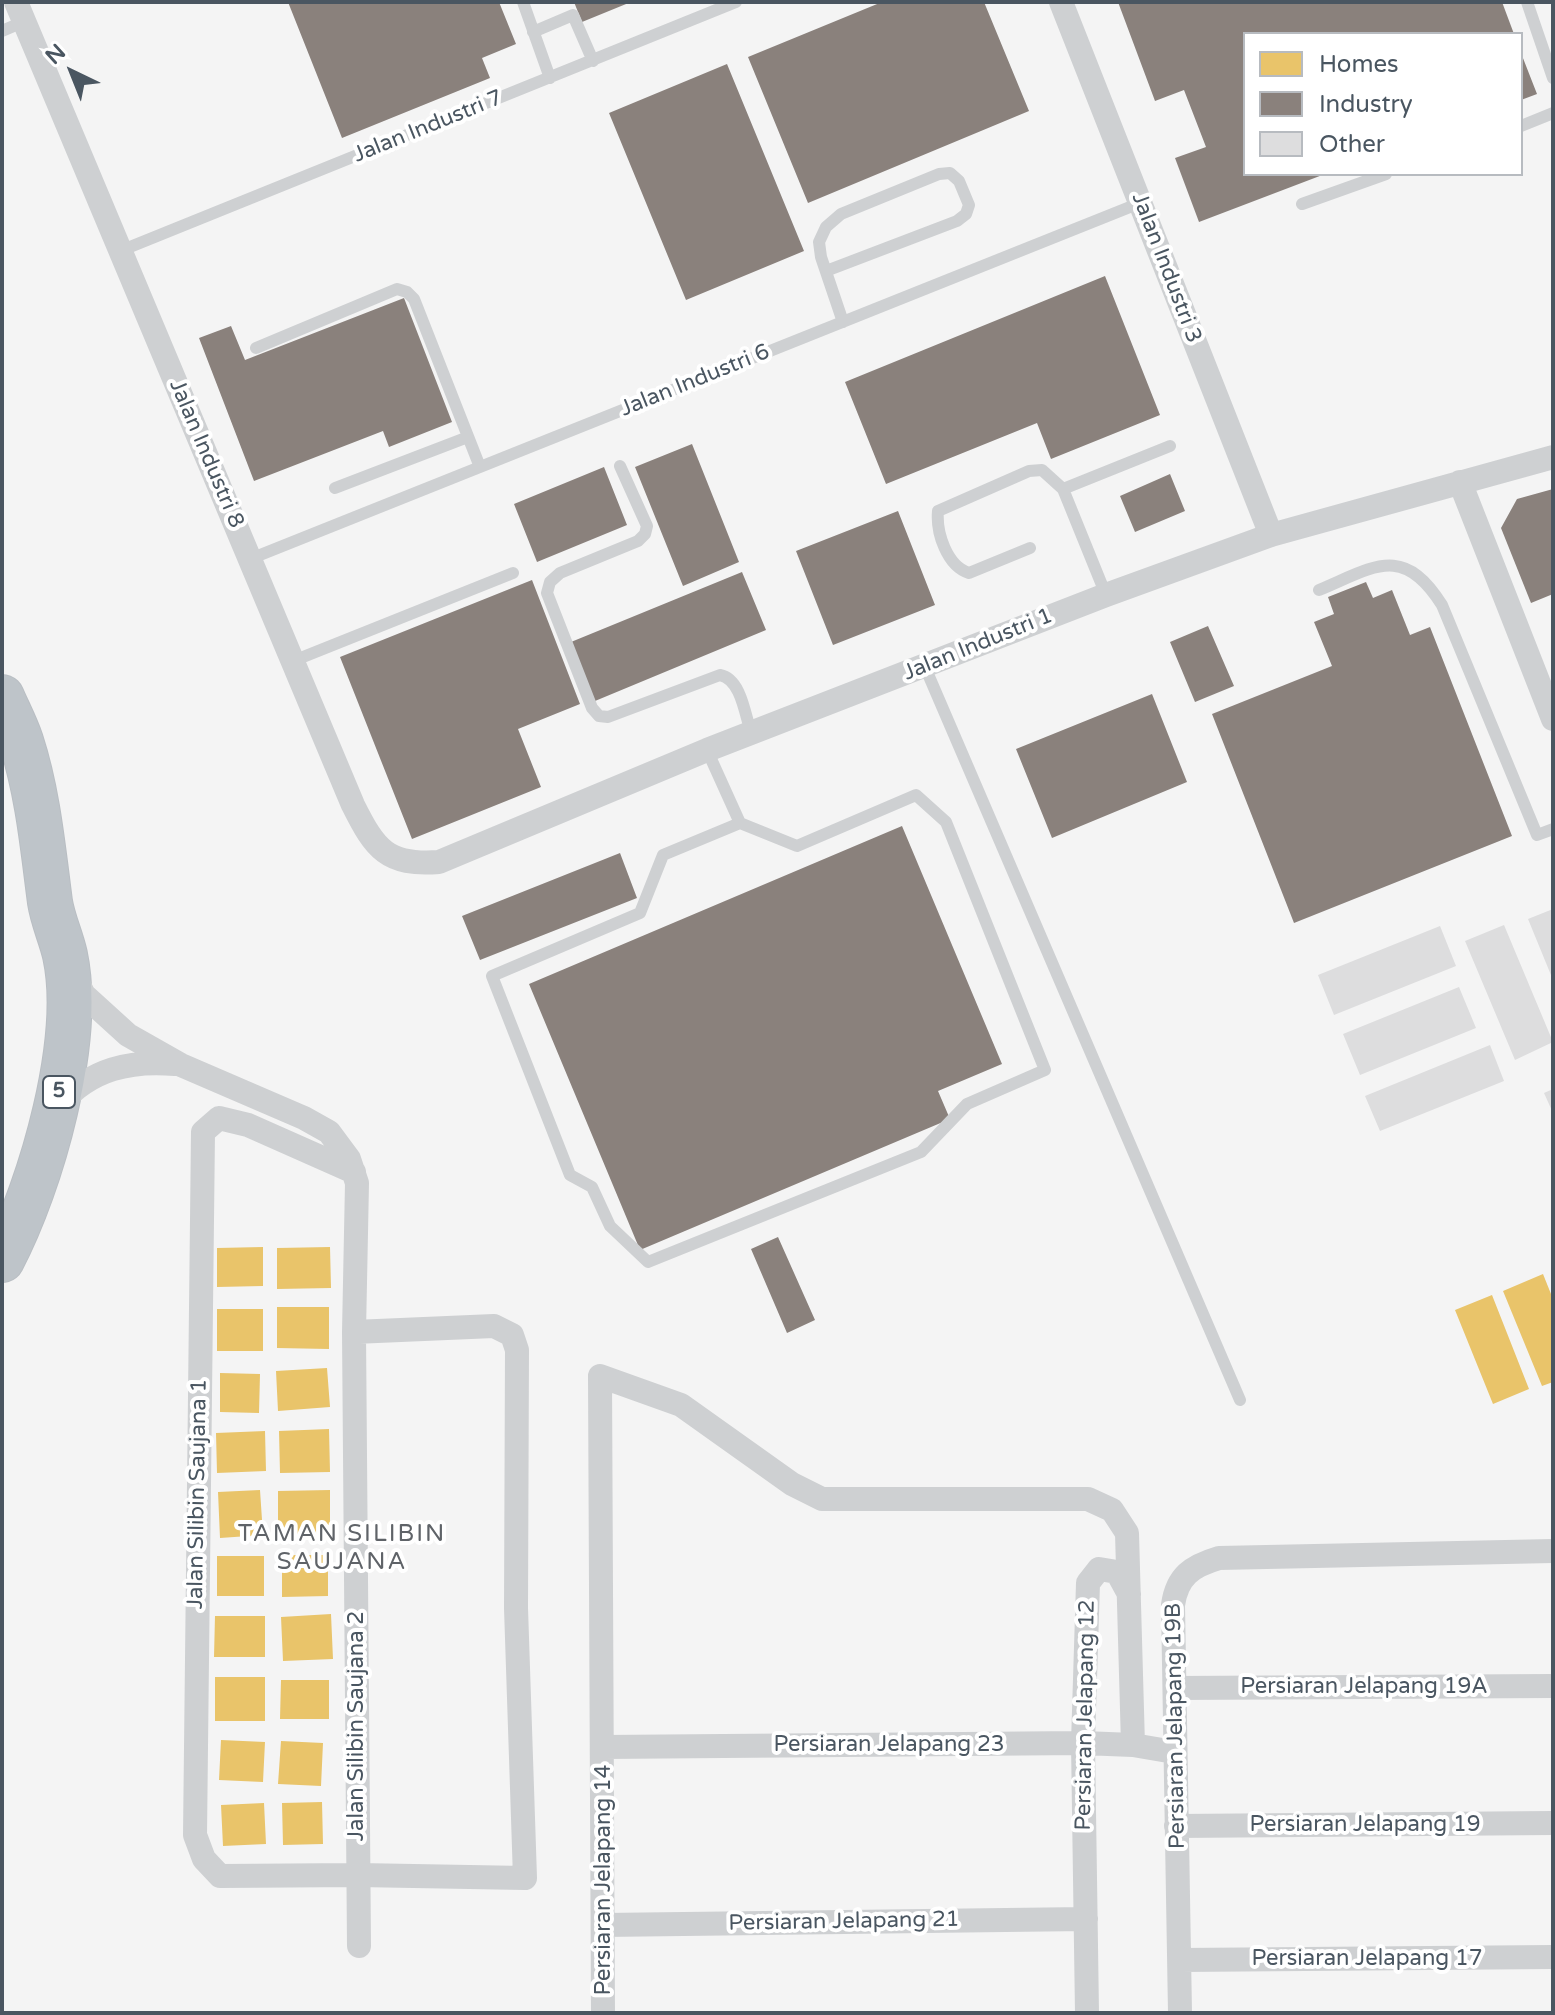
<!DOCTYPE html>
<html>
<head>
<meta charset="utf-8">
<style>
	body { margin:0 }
	#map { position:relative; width:1555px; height:2015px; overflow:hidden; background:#f4f4f4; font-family:"Varela Round",sans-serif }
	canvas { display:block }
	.frame { position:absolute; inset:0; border:4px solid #4a5661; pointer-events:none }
	.legend { position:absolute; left:1243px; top:32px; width:280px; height:144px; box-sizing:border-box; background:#fff; border:2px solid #b7bbc0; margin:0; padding:10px 14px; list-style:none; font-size:24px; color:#4a5661 }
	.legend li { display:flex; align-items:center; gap:16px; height:40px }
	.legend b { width:40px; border:2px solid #b7bbc0 }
	.north { position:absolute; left:32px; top:32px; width:80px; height:80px; -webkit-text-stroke:6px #fff; paint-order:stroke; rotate:317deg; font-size:22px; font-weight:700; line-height:32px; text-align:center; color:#4a5661 }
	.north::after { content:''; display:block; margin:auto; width:28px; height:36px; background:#4a5661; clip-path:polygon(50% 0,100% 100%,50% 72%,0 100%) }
</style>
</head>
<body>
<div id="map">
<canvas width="1555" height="2015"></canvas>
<div class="frame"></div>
<ul class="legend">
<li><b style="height:22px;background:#e9c46a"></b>Homes</li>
<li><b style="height:22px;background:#8a817c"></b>Industry</li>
<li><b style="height:22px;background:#ddddde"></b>Other</li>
</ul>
<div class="north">N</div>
</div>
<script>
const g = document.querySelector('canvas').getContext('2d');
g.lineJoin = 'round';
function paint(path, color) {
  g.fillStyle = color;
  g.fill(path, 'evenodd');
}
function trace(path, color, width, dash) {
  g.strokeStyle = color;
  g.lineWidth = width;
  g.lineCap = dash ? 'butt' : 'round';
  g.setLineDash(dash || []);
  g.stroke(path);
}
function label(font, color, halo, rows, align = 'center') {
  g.font = font + ' "Varela Round",sans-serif';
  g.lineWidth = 8;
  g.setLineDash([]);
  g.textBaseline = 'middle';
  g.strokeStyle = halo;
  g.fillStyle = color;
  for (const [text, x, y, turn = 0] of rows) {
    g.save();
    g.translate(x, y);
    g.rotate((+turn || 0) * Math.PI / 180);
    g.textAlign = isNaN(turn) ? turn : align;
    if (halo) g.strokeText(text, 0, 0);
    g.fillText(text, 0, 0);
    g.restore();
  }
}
const homes = new Path2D(`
	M263 1247V1286L217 1287V1248Z
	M330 1247 331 1288 277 1289V1248Z
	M1543 1274 1553 1299V1382L1542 1386 1503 1291Z
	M1492 1295 1529 1389 1493 1404 1455 1310Z
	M277 1307H329V1349L277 1348Z
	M217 1309H263V1351H217Z
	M327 1368 330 1407 278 1411 276 1371Z
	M220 1373 260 1374 259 1413 220 1412Z
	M329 1429 330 1472 280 1473 279 1431Z
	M265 1431 266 1471 217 1473 216 1433Z
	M260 1490 263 1535 220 1538 218 1492Z
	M330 1490V1534L278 1535V1491Z
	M282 1555H328V1596L282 1597Z
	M217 1556H264V1596H217Z
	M331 1614 333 1659 283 1661 281 1617Z
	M215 1616H265V1657H214Z
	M215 1677H265V1721H215Z
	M281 1680H329V1719H280Z
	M221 1740 265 1742 263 1782 219 1780Z
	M281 1741 323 1743 321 1786 278 1784Z
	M322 1802 323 1844 283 1845 282 1803Z
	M264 1803 266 1844 223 1846 221 1805Z`);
const industry = new Path2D(`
	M288 2H499L516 44 482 58 490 78 342 138Z
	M574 2H631L582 22Z
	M882 2H984L1029 111 808 203 748 57Z
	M1118 2H1502L1514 34H1245V174H1325L1199 222 1175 158 1206 147 1184 90 1155 101Z
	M1521 53 1537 94 1521 100Z
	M727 64 804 251 686 300 609 113Z
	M1105 276 1160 415 1051 459 1037 423 886 484 845 382Z
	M404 298 452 422 389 447 383 431 254 481 199 338 231 326 245 360Z
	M692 444 739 562 683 586 635 467Z
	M604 467 627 525 537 562 514 504Z
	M1170 474 1185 511 1135 532 1120 496Z
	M1553 489V594L1531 603 1501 528 1517 499Z
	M898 511 935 605 833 645 796 551Z
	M742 572 766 630 595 701 571 642Z
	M532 580 580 704 518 729 541 787 412 839 340 657Z
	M1366 582 1373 598 1392 590 1410 635 1430 627 1512 836 1294 923 1212 714 1332 666 1314 622 1334 614 1328 597Z
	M1208 626 1234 686 1195 702 1170 642Z
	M1152 694 1187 782 1052 838 1016 749Z
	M902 826 1002 1064 938 1091 950 1119 640 1250 529 984Z
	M620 853 637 898 480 960 462 916Z
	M778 1237 815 1320 787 1333 751 1249Z`);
const building = new Path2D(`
	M1553 909V980L1528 919Z
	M1504 925 1553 1042 1515 1060 1465 941Z
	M1440 926 1456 966 1334 1015 1318 975Z
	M1459 987 1476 1028 1360 1075 1343 1034Z
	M1490 1045 1504 1081 1380 1131 1365 1096Z
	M1553 1089V1113L1544 1093Z`);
const lane = new Path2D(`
	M523 2 550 78
	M1527 2 1553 78
	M2 31 23 22
	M533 32 573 15 593 61
	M1521 126 1553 113
	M1302 204 1386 174
	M120 251 736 2
	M826 271 957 221 966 214 969 205 959 181 950 173 939 174 841 214 826 227 819 242 821 257 843 322
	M256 348 397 289 407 292 414 299 480 467
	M620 466 647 526 645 534 638 541 560 573 550 582 547 593 592 708 599 716 608 717 720 675C741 679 745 714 751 733
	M335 488 468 437
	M1063 489 1170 446
	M1030 548 969 573C947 566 936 533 938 511L1029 471 1042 470 1063 489 1106 595
	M250 559 1140 203
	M1319 590C1374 567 1403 543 1442 605L1537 835 1553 829
	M293 661 513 573
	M925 667 1240 1400
	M707 750 740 823
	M916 795 946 822 1045 1070 967 1104 921 1152 648 1262 610 1226 592 1187 570 1175 492 976 640 913 663 855 740 823 797 846Z`);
const street = new Path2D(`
	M16 2 353 805C375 849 387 866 439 862L707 750 1106 595 1271 535 1553 457
	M1061 2 1271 535
	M1460 482 1553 719
	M75 977 84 995 128 1035 181 1065 304 1118 329 1132 349 1159 357 1183 354 1332 359 1946
	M60 1104C91 1069 130 1060 175 1064
	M354 1172 248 1125 219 1118 203 1132 195 1835 204 1859 220 1876 358 1875 525 1878 516 1608 517 1350 512 1335 494 1326 354 1332
	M1175 1688 1553 1686
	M604 1747 1083 1743 1133 1745 1174 1752
	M1176 1826 1553 1823
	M603 1925 1086 1919
	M1181 1960 1553 1957
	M603 2013 600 1376 681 1405 792 1484 822 1499H1088L1112 1510 1127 1533 1133 1745
	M1087 2013 1083 1743 1088 1583 1099 1569 1117 1572 1129 1594
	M1180 2013 1173 1605C1177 1576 1192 1566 1219 1558L1553 1551`);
const highway = new Path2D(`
	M2 697C8 711 16 726 21 741 38 793 43 849 50 902 53 921 61 937 65 955 83 1039 42 1184 2 1260`);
const shields = [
	[59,1092,32]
];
const shieldNames = [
	["5",59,1092]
];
const streetNames = [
	["Jalan Industri 7",428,127,-22],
	["Jalan Industri 3",1166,268,69],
	["Jalan Industri 6",695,381,-22],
	["Jalan Industri 8",206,454,67],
	["Jalan Industri 1",978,645,-22],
	["Jalan Silibin Saujana 1",198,1494,-89],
	["Persiaran Jelapang 19A",1364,1687],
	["Persiaran Jelapang 12",1086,1715,-89],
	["Jalan Silibin Saujana 2",357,1726,-90],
	["Persiaran Jelapang 19B",1176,1726,-91],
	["Persiaran Jelapang 23",889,1745],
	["Persiaran Jelapang 19",1365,1825],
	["Persiaran Jelapang 14",604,1880,-90],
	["Persiaran Jelapang 21",844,1922,-1],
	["Persiaran Jelapang 17",1367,1959]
];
const neighbourhoodNames = [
	["TAMAN SILIBIN",342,1535],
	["SAUJANA",342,1563]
];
paint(homes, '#e9c46a');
paint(industry, '#8a817c');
paint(building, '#ddddde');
trace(highway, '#b9bec3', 46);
trace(lane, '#ced0d2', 12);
trace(street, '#ced0d2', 24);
trace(highway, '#bec4c9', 44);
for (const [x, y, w] of shields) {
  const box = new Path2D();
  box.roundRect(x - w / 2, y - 16, w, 32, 6);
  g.fillStyle = '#fff';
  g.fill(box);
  trace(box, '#4a5661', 2);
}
label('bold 20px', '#4a5661', null, shieldNames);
label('22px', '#4a5661', '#fff', streetNames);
g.letterSpacing = '2px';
label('24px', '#5f6368', '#fff', neighbourhoodNames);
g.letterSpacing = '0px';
</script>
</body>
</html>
